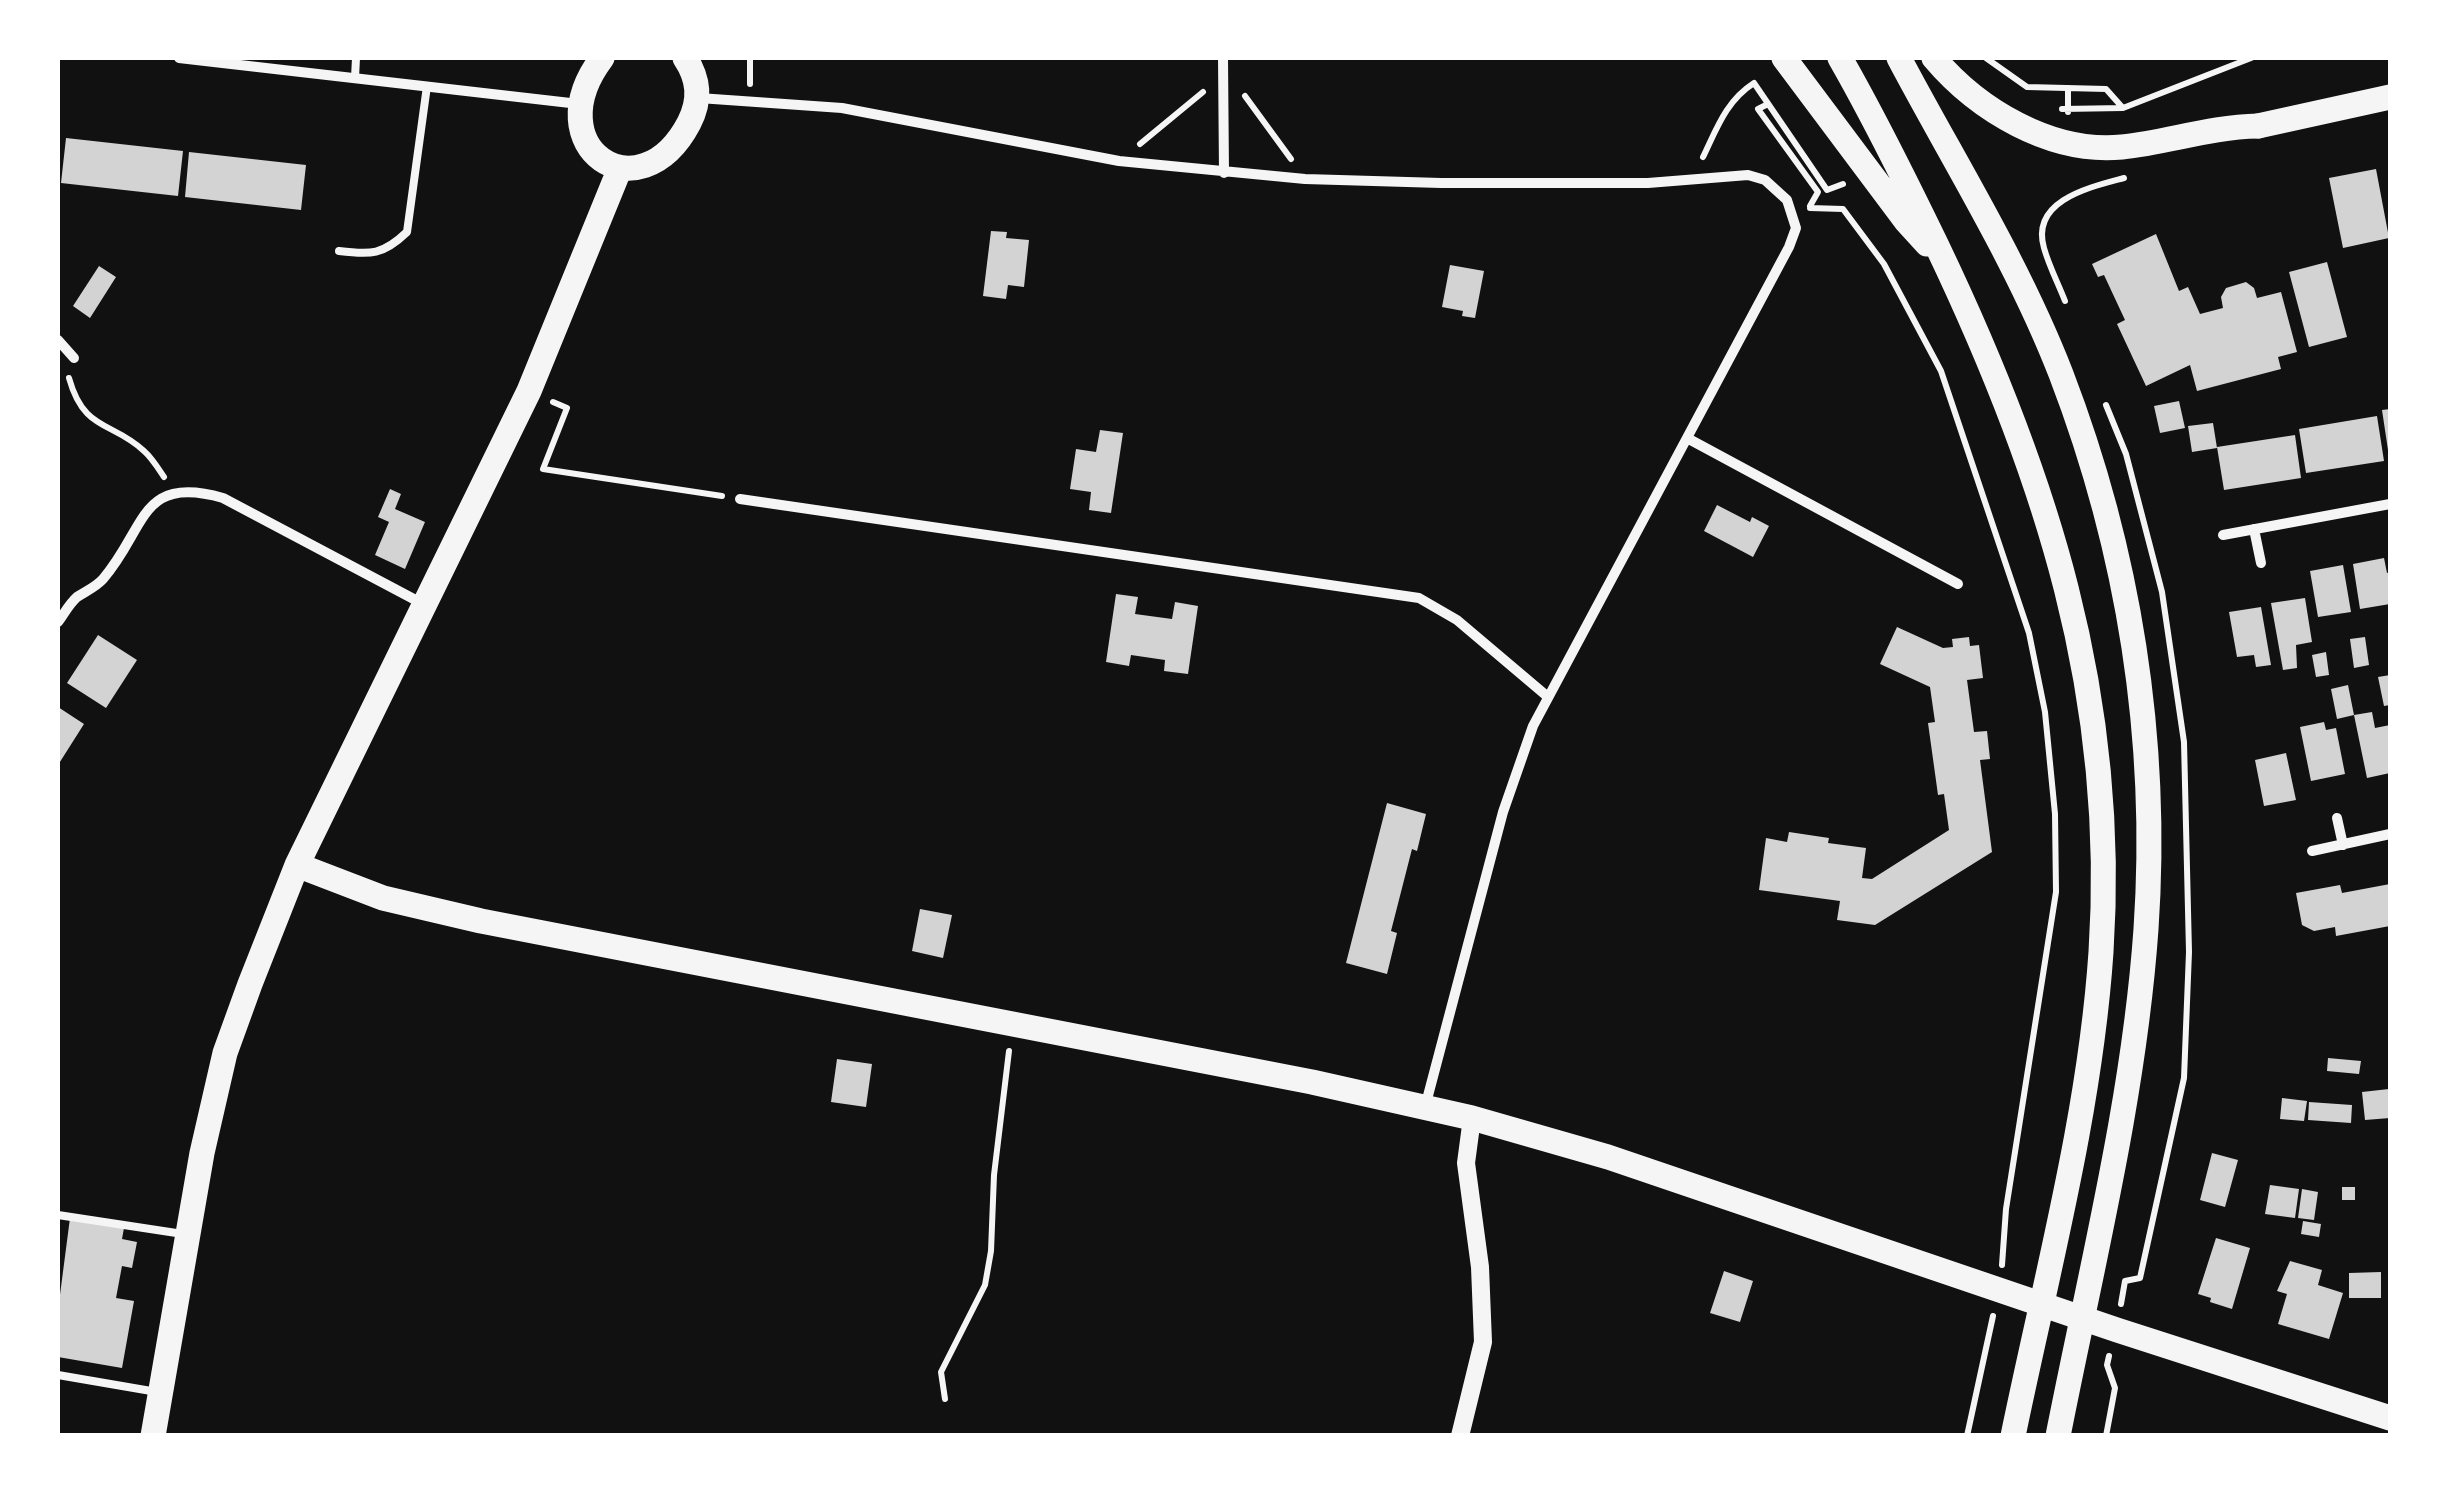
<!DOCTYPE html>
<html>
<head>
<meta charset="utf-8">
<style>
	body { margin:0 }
	#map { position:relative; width:2448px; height:1493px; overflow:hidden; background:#111; font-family:Rubik,sans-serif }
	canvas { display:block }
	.frame { position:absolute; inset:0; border:60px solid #fff; pointer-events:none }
</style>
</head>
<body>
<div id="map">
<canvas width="2448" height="1493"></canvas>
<div class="frame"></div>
</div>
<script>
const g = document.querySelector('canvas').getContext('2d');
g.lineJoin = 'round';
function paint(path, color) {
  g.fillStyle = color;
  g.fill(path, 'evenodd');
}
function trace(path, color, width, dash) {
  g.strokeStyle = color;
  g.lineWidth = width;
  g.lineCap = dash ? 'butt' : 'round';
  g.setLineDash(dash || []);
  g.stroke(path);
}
const building = new Path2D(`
	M66 138 183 151 178 196 61 183Z
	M189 152 306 165 301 210 185 197Z
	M2376 169 2389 238 2343 248 2329 178Z
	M991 231 1007 232 1006 238 1029 240 1024 287 1008 285 1006 299 983 296Z
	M2156 234 2179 291 2188 287 2200 314 2223 308 2221 297 2226 288 2246 282 2254 288 2257 298 2281 292 2297 352 2278 357 2281 369 2197 391 2190 365 2146 386 2117 324 2125 320 2104 275 2098 277 2092 264Z
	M2327 262 2347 337 2309 347 2289 272Z
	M1450 265 1484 271 1475 318 1462 316 1463 311 1442 307Z
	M99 266 116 277 90 318 73 306Z
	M2179 401 2185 428 2160 433 2154 406Z
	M2390 409V450H2388L2382 410Z
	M2377 416 2384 461 2306 473 2299 429Z
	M2213 423 2217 448 2192 452 2188 426Z
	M1100 430 1123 433 1111 513 1089 510 1091 492 1070 489 1076 449 1096 452Z
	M2295 435 2301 478 2224 490 2217 447Z
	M390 489 401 494 395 509 425 522 405 569 375 555 389 522 378 517Z
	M1717 505 1750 522 1752 517 1769 526 1753 557 1704 531Z
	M2384 558 2387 573 2390 572V604L2360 609 2353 564Z
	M2343 565 2351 612 2318 617 2310 571Z
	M1116 594 1138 597 1135 614 1172 619 1175 602 1198 606 1188 674 1164 671 1165 660 1131 655 1129 666 1106 662Z
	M2305 598 2312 642 2296 645 2297 668 2283 670 2271 603Z
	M2261 607 2271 665 2256 667 2254 655 2237 657 2229 612Z
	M1897 627 1943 648 1953 647 1952 639 1969 637 1970 646 1979 645 1983 678 1967 680 1974 732 1987 731 1990 759 1980 760 1992 852 1875 925 1837 920 1840 901 1759 890 1766 838 1787 842 1789 832 1829 838 1828 843 1866 848 1862 878 1872 879 1949 830 1944 794 1938 795 1928 723 1935 722 1930 687 1880 664Z
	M98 635 137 660 106 708 67 683Z
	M2365 637 2369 665 2354 668 2350 639Z
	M2326 652 2329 675 2316 677 2312 655Z
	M2390 675V705L2384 706 2378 677Z
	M2348 685 2354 715 2337 719 2331 689Z
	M58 707 84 724 58 765Z
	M2372 712 2375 728 2390 725V773L2367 778 2354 715Z
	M2324 722 2326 730 2336 728 2345 774 2311 781 2300 727Z
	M2286 753 2296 800 2264 806 2255 760Z
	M1387 803 1426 814 1417 851 1412 849 1391 931 1397 933 1387 974 1346 963Z
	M2390 884V926L2336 936 2335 927 2314 931 2302 925 2296 893 2340 885 2342 893Z
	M920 909 952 915 943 958 912 951Z
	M2328 1058 2361 1061 2359 1074 2327 1071Z
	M837 1059 872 1064 866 1107 831 1102Z
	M2389 1089 2390 1118 2365 1120 2362 1092Z
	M2282 1098 2307 1101 2304 1121 2280 1119Z
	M2309 1102 2352 1105 2351 1123 2308 1120Z
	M2212 1153 2238 1160 2225 1207 2200 1200Z
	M2270 1185 2299 1189 2295 1218 2265 1214Z
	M2342 1187H2355V1200H2342Z
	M2302 1189 2318 1192 2314 1220 2298 1218Z
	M70 1218 124 1228 122 1239 137 1242 132 1268 122 1266 116 1298 134 1301 122 1368 58 1357V1310Z
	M2303 1221 2321 1224 2319 1237 2301 1234Z
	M2216 1238 2250 1248 2232 1309 2210 1302 2211 1298 2198 1294Z
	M2290 1261 2322 1270 2318 1285 2343 1293 2329 1339 2278 1324 2287 1294 2277 1291Z
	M1724 1271 1753 1281 1740 1322 1710 1313Z
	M2381 1272V1298H2349V1273Z`);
const path = new Path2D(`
	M750 58V84
	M1986 58 2027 87 2106 89 2122 107
	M2068 88V112
	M1245 96 1291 159
	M1768 104 1758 109 1818 192 1810 206
	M2062 109 2123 108 2251 58
	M1140 144 1203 92
	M1703 157C1717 128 1726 101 1754 83L1827 190 1843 184
	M1810 208 1843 209 1884 264 1941 371 2029 633 2045 712 2055 814 2056 892 2006 1209 2002 1265
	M2065 301C2058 283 2049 266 2044 248 2030 200 2091 187 2124 178
	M69 378C84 432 112 421 144 451 152 458 158 468 164 477
	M553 402 567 408 543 469 722 496
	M2106 405 2126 454 2162 592 2184 742 2189 952 2184 1078 2140 1278 2125 1281 2121 1304
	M945 1399 941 1372 985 1285 991 1251 994 1175 1009 1051
	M1967 1436 1993 1316
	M2106 1436 2115 1388 2107 1365 2109 1356`);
const service = new Path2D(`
	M355 78 356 58
	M339 251C371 255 383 255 407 232L427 86
	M58 1215 183 1234
	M58 1375 157 1392`);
const minor = new Path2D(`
	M179 58 579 104
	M1223 58 1224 173
	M699 98 842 108 1119 161 1305 179 1441 183H1648L1748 175 1765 180 1787 200 1796 228 1789 247 1533 726 1503 812 1425 1107
	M58 340 74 358
	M1687 438 1958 584
	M740 499 1419 598 1457 620 1548 697
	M2254 529 2261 563
	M2223 535 2390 504
	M58 622C64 614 69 604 77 597 86 591 96 587 103 579 147 528 139 474 223 498L425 605
	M2337 818 2343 845
	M2312 851 2390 834`);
const tertiary = new Path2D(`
	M1460 1436 1483 1342 1480 1267 1466 1163 1472 1118`);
const primary = new Path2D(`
	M602 58C535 147 639 218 689 123 701 100 699 79 685 58
	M2258 126 2390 97
	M297 865 383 898 481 921 1312 1082 1472 1118 1608 1157 2117 1330 2390 1418
	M153 1436 202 1153 225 1053 250 984 297 865 529 391 620 168`);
const trunk = new Path2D(`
	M1784 58 1906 221 1927 244
	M1840 58C1875 119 1906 182 1937 246 2046 474 2118 696 2101 952 2090 1115 2046 1276 2013 1436
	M1899 58C1954 162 2018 263 2061 374 2129 551 2159 739 2146 929 2134 1100 2091 1268 2058 1436
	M1934 58C1978 110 2051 154 2122 147 2169 142 2209 127 2258 126`);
paint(building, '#d3d3d3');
trace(path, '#f5f5f5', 6);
trace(service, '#f5f5f5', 8);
trace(minor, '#f5f5f5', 10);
trace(tertiary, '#f5f5f5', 18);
trace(primary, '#f5f5f5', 25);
trace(trunk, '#f5f5f5', 25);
</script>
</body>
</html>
